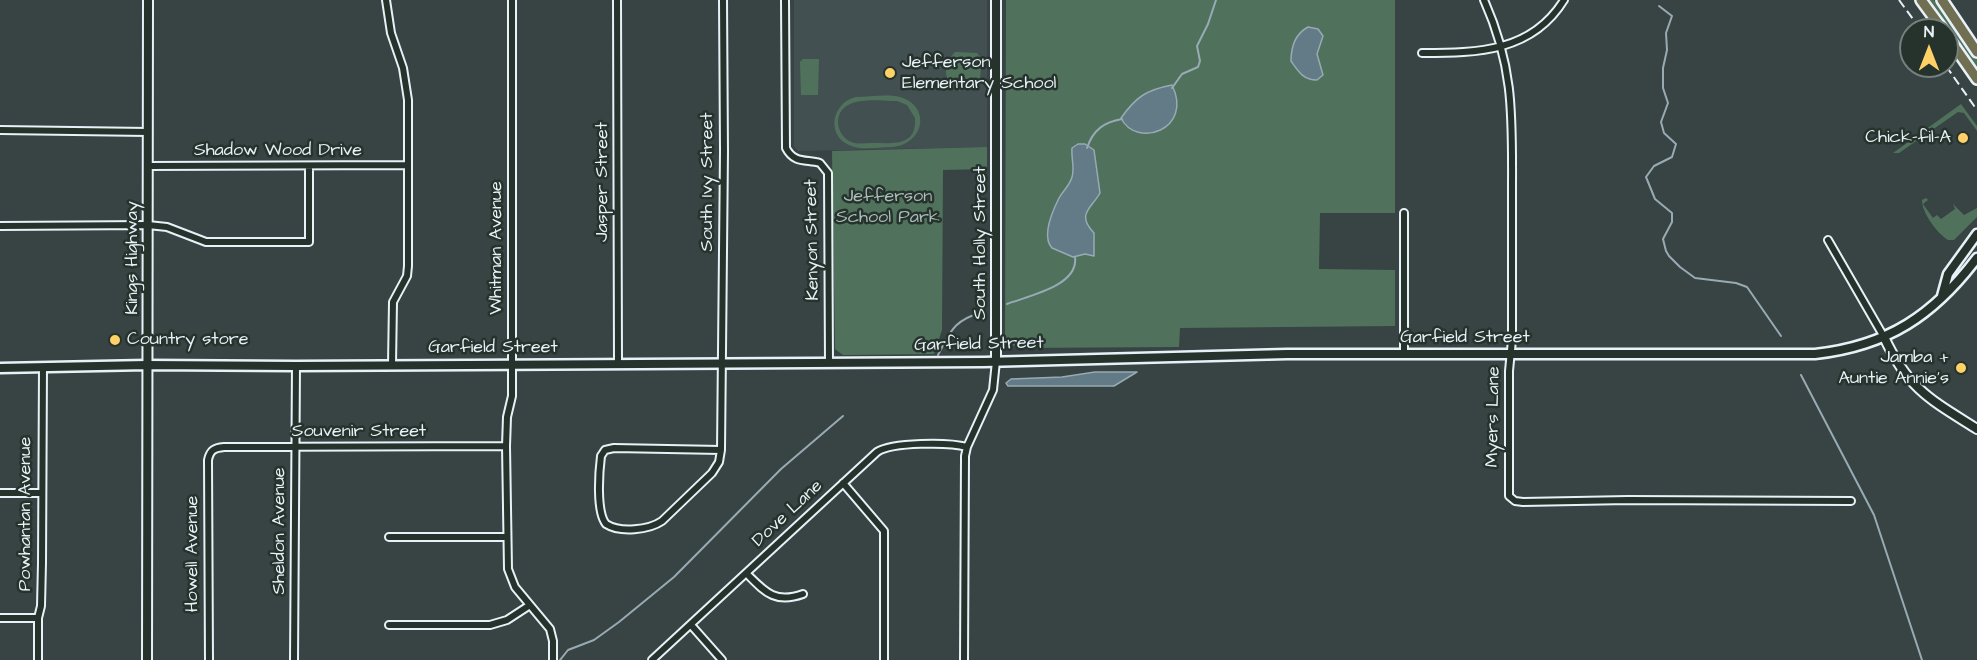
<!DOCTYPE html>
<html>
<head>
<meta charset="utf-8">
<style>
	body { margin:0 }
	#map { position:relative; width:1977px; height:660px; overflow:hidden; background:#374443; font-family:"Architects Daughter",sans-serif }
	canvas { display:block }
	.north { position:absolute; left:1899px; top:18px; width:60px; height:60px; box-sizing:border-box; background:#26332d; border:2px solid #747f7e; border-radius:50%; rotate:0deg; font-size:16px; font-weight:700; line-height:24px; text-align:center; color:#e8f1f8 }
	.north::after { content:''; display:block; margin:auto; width:21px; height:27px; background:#ffd166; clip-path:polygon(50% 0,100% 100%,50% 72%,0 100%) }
</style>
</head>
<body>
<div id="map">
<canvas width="1977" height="660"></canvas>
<div class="north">N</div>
</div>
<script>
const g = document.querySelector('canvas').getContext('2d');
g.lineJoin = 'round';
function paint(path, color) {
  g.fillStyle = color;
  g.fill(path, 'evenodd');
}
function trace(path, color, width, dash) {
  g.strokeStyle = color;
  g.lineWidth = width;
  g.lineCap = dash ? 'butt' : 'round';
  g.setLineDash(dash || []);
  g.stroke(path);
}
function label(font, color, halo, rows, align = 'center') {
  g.font = font + ' "Architects Daughter",sans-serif';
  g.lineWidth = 5;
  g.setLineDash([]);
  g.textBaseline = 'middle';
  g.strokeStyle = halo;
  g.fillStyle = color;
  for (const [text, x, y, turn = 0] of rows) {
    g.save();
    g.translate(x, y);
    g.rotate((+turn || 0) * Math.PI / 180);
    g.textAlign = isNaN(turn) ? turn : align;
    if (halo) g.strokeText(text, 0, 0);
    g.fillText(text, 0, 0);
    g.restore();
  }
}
const built = new Path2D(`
	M794 0H987V147L798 151 794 146Z`);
const green = new Path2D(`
	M1006 0H1395V213H1320L1319 269 1395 270V326L1180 328 1179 347 1017 348 1010 343H1005Z
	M1927 0H1934L1977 59V72Z
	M955 52 977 53 982 59 979 88 960 91 952 87C943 74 944 64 955 52Z
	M803 59H819L818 95H801L800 62Z
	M856 97C870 97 890 93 903 98 933 110 921 147 890 147 878 147 860 151 849 145 825 134 833 102 856 97ZM897 101 907 105 915 118C917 147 893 143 872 143 864 143 856 145 849 141 842 137 838 129 838 122 839 94 879 101 897 101Z
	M1961 104 1977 126V131L1964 113 1958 112 1899 153H1893Z
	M987 147V169L943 170 942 330 934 354 843 355 835 349 832 151Z
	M1926 198 1928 200 1923 204 1933 218 1937 215 1941 219 1955 209 1953 204 1964 215 1977 208V217L1954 240H1948C1937 233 1922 213 1922 200Z`);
const water = new Path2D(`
	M1308 27 1318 29 1323 36 1317 54 1323 75 1317 80C1303 80 1298 71 1291 61 1291 47 1295 34 1308 27Z
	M1172 85C1194 130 1136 149 1121 118 1136 97 1146 90 1172 85Z
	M1078 144H1085L1094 150 1100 193C1091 209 1076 214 1094 233V256L1085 254 1073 257 1052 248C1041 236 1053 210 1059 198 1063 191 1070 185 1072 177 1075 168 1071 158 1072 148Z
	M1095 372H1137L1114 386H1008L1006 383 1011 379 1062 377Z`);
const stream = new Path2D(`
	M1659 6 1672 16 1666 33 1667 50 1663 68V88L1668 103 1661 122 1664 133 1676 144 1672 157 1654 166 1646 177 1655 199 1672 213V222L1663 239 1666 251 1669 256 1680 267 1695 278 1736 283 1747 287 1781 336
	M1172 88 1182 74 1198 67 1200 61 1197 46 1208 24 1216 0
	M1087 148C1093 130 1104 122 1122 119
	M1007 304C1028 296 1079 286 1075 257
	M938 355C952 328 954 321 984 311
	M1801 375 1874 515 1922 660
	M560 660 568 650 594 640 619 622 674 577 781 469 843 416`);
const minor = new Path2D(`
	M386 0 391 33 403 68 408 100V266L407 276 393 302 392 364
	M512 0V396L507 417 506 446 508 569 515 587 550 629 553 641V660
	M617 0 618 364
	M785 0 786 148C794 164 807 159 820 163L828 173 829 363
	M1484 0C1515 69 1512 120 1512 193 1512 242 1512 291 1512 340L1509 371V496L1515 501 1523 502 1628 500 1851 501
	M1422 53C1478 53 1532 52 1564 0
	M0 130 148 132
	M148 166 408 165
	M1404 213V354
	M0 226 148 225 167 227 206 242H309V166
	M1828 240 1884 337
	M614 448 721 450 719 462 712 473 662 521C649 530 620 533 606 524 596 512 599 472 601 456L605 450Z
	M721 450 724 151 723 0
	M843 483 884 531V660
	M0 493H41
	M389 537H506
	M747 574C765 592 775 604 803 594
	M0 618H38
	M389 625H490L507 620 530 605
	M691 625 722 660
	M38 660V618L41 606 42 563 43 368
	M209 660 208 460C210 450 214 448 224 447L506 446
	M294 660 296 366
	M652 660 877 452C892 442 949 442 967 447
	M964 660 965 456 967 447 993 390 996 361`);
const tertiary = new Path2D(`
	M1884 337C1908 389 1931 400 1977 429
	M996 361V0
	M147 660 148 0`);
const secondary = new Path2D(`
	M1942 296 1948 274 1977 234
	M0 368 147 365 296 366 984 362 1287 354H1815C1888 346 1934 315 1977 258`);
const primary = new Path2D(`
	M1921 0 1943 30
	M1942 0 1977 52
	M1947 36 1977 79`);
const rail = new Path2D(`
	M1899 0 1921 30
	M1946 66 1977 110`);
const markers = [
	[890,73,6,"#ffd166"],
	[1963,138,6,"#ffd166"],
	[115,340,6,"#ffd166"],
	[1961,368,6,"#ffd166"]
];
const poiNames = [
	["Jefferson",902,63],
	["Elementary School",902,84],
	["Chick-fil-A",1951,138,"right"],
	["Country store",127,340],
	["Jamba +",1949,358,"right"],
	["Auntie Annie's",1949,379,"right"]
];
const streetNames = [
	["Shadow Wood Drive",278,151],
	["Jasper Street",603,182,-90],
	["South Ivy Street",708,182,-90],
	["Kenyon Street",813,240,-91],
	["South Holly Street",981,243,-90],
	["Whitman Avenue",497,248,-90],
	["Kings Highway",133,258,-90],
	["Garfield Street",1465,338],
	["Garfield Street",979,345,-1],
	["Garfield Street",493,348],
	["Myers Lane",1494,417,-89],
	["Souvenir Street",359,432],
	["Powhantan Avenue",26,514,-90],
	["Dove Lane",788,514,-43],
	["Sheldon Avenue",280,531,-90],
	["Howell Avenue",193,554,-90]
];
const parkNames = [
	["Jefferson",888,197],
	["School Park",888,218]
];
paint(built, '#435052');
paint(green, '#50725c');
paint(water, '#627b86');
trace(water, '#98aab4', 1.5);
trace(stream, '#98aab4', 2);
trace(minor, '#e8f1f8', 10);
trace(tertiary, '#e8f1f8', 12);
trace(secondary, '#e8f1f8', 13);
trace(primary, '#e8f1f8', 14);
trace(minor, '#26332d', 6);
trace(tertiary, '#26332d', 8);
trace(secondary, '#26332d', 8);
trace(primary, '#716f52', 9);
trace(rail, '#e8f1f8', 2, [9, 4.5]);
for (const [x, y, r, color] of markers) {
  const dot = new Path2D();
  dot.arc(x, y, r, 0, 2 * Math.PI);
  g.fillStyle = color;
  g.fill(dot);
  trace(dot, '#26332d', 2);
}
label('18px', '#e8f1f8', '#26332d', poiNames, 'left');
label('18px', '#e8f1f8', '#26332d', streetNames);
label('18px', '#abbeba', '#26332d', parkNames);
</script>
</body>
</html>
